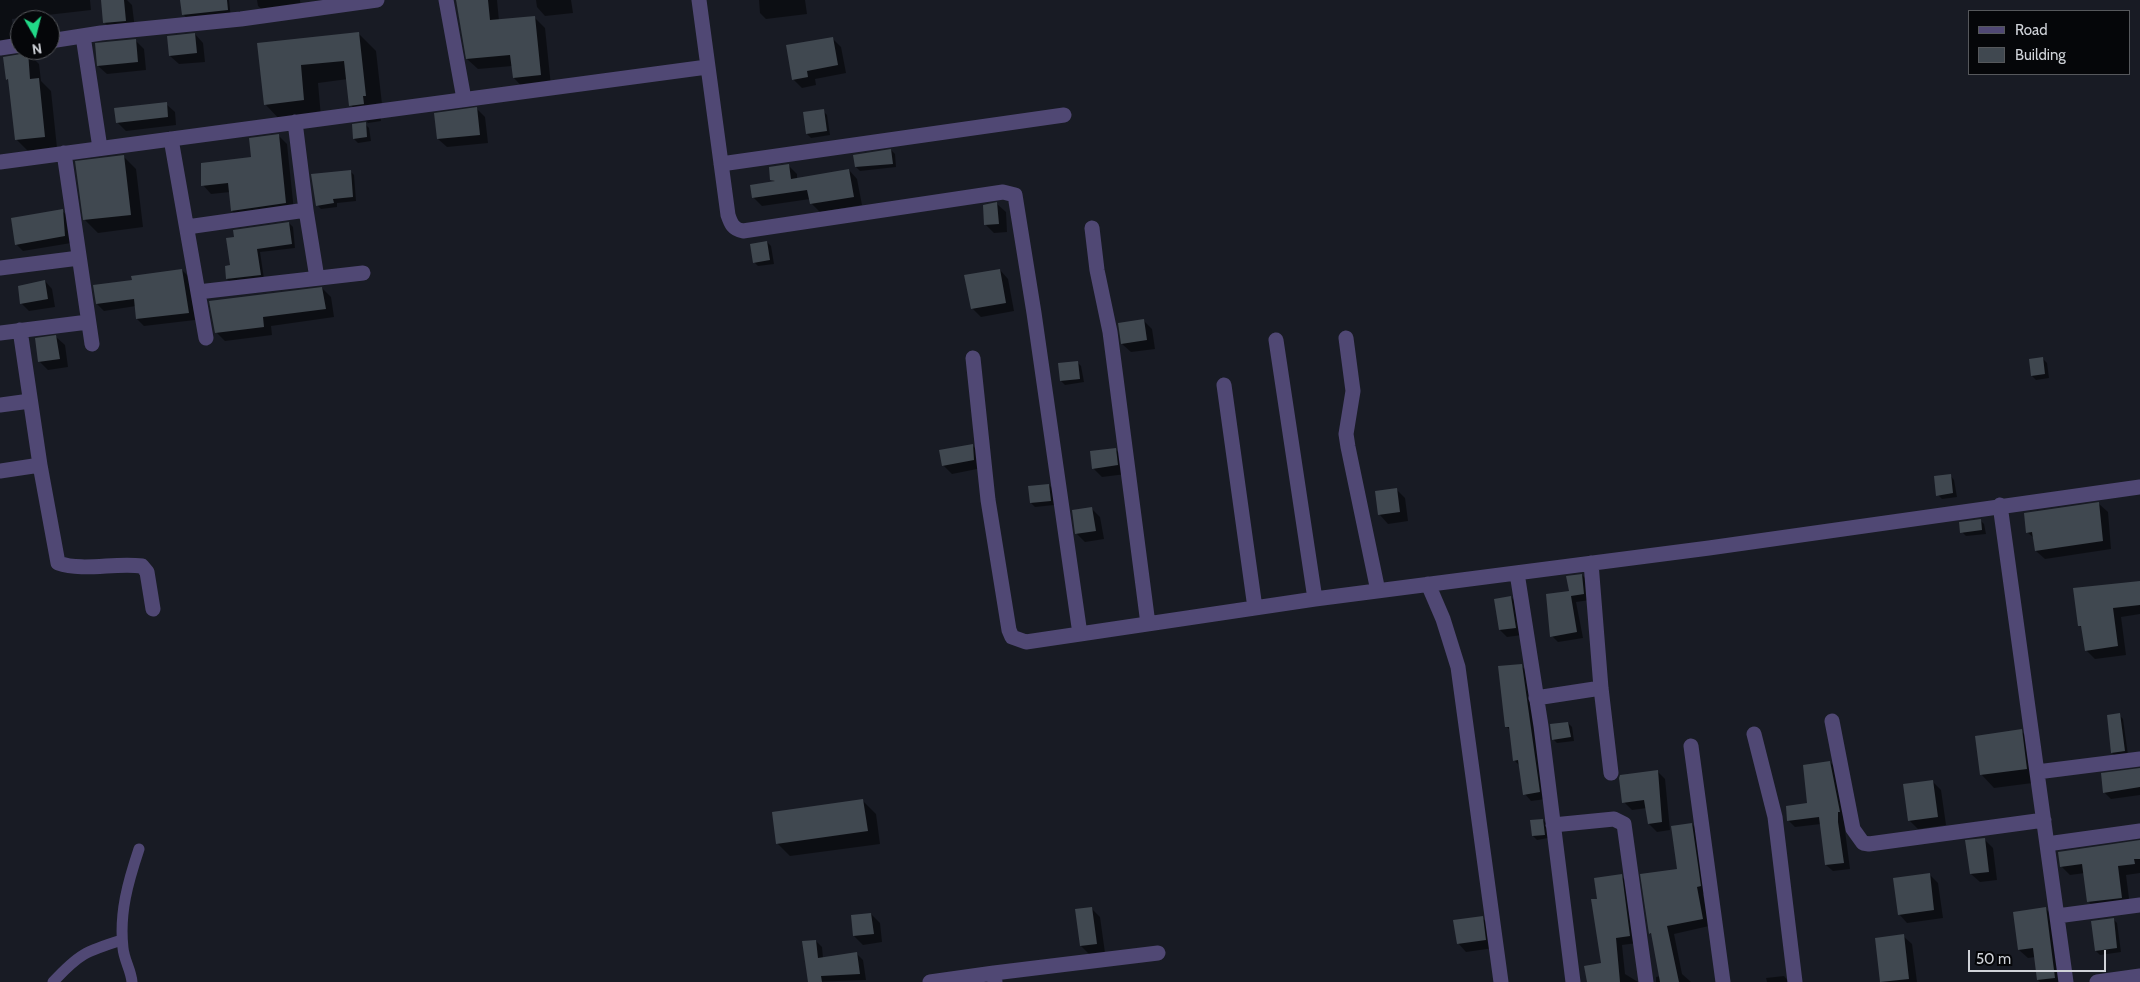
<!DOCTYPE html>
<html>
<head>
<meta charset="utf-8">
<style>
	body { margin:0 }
	#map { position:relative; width:2140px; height:982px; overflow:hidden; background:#181b24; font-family:Cabin,sans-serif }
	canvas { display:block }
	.legend { position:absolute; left:1968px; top:10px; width:162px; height:65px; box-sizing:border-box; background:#050609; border:1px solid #56585c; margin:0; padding:6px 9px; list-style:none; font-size:15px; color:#d0d3d9 }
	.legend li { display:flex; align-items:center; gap:10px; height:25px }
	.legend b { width:25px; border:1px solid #56585c }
	.north { position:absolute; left:10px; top:10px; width:50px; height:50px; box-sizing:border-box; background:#050609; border:1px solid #56585c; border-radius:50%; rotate:172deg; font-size:14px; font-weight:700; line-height:20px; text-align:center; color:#d0d3d9 }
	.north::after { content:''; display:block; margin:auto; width:18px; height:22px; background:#21d887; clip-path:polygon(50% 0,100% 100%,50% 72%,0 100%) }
	.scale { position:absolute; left:1968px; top:950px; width:138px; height:22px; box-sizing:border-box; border:2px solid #d0d3d9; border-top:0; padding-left:6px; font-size:15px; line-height:18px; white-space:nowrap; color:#d0d3d9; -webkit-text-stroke:4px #050609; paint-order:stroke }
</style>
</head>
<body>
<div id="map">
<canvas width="2140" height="982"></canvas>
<ul class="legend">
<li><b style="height:6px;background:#504874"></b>Road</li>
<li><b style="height:14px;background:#404850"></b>Building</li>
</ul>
<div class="north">N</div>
<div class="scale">50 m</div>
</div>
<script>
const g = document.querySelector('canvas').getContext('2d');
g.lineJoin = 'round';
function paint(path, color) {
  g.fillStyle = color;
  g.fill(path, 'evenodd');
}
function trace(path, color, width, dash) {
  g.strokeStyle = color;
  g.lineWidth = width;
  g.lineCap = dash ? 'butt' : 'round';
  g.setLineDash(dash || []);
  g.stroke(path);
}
const shadow = new Path2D(`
	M0 0H90L91 10 12 19 15 46 0 51Z
	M102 0H127L132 5 135 29 113 31 105 23Z
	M181 0H229L231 19 192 23 183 14Z
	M257 0H300L301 11 267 14 258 6Z
	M456 0H497L499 21 534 17 545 28 551 86 524 89 514 78 512 66 478 69 467 59Z
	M536 0H571L573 13 545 16 537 7Z
	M759 0H805L807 14 766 19 760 13Z
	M195 34 203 43 205 62 179 64 170 56Z
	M359 34 376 51 383 113H380L381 121 368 123 351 105 348 79 318 83 321 117 282 122 265 104 258 44Z
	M832 38 841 47 846 73 815 79 816 85 802 88 793 79Z
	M135 40 144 49 146 70 107 74 98 66Z
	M27 52 39 64 41 81 51 91 57 148 28 151 16 139 10 82 7 79 22 55Z
	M166 104 175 112 176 125 126 131 117 122Z
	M477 109 485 117 488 143 447 147 438 139Z
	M823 111 827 115 830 135 811 138 807 134Z
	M365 124 369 128 371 141 358 143 354 139Z
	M278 135 287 144 294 211 241 219 232 211 230 192 211 194 203 185 252 158Z
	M891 150 895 154 896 167 860 171 856 167Z
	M123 156 136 169 143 227 98 233 85 220Z
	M788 165 797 174V179L849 170 857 179 862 205 820 212 811 203 810 199 762 206 753 197 775 183 772 180Z
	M350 171 354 175 356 201 337 203V207L321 209 317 205Z
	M997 204 1006 212 1007 232 994 233 985 224Z
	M62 211 69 217 71 243 23 251 16 244Z
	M289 223 293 227 295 248 260 252 264 279 231 283 227 279 231 266Z
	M767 242 771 246 774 264 758 266 754 262Z
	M182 270 189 277 195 320 144 326 137 319 136 306 104 311 97 304 133 281Z
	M1000 270 1008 279 1014 311 981 317 972 308Z
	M45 281 52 289 55 307 29 311 21 303Z
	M322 288 331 297 334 317 271 326 272 335 225 341 216 332Z
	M1143 320 1152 329 1155 349 1131 352 1122 344Z
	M56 337 65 345 68 367 48 370 39 361Z
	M2043 359 2047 363 2049 378 2036 380 2032 376Z
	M1077 362 1081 366 1084 382 1065 385 1061 381 1059 365Z
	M972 445 981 454 982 468 952 474 943 465Z
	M1115 449 1124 458 1126 474 1102 477 1093 468Z
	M1950 475 1954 480 1957 497 1942 499 1938 495Z
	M1049 485 1053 489 1054 505 1035 507 1031 503Z
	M1396 489 1405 498 1408 521 1388 524 1380 515 1376 492Z
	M2099 504 2108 512 2111 549 2045 559 2036 551 2035 539 2027 532Z
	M1091 508 1100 517 1104 539 1085 542 1076 533Z
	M1980 520 1984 524 1986 534 1966 536 1962 532Z
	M1582 575 1588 581 1590 600 1576 602 1583 638 1558 642 1552 636 1570 592Z
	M2140 582V614L2121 617 2126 655 2095 659 2086 650 2083 629 2079 625Z
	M1511 597 1518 604 1522 635 1507 637 1500 630Z
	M1521 666 1528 672 1546 799 1531 801 1525 794 1520 766 1514 760 1511 731 1507 727Z
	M2119 715 2123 719 2128 755 2116 757 2112 753Z
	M1568 723 1572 727 1574 741 1557 743 1553 739Z
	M2021 731 2034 744 2040 782 1994 788 1981 774Z
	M1830 762 1837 769 1850 869 1833 871 1826 865 1821 824 1795 827 1788 820 1809 805Z
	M2140 769V795L2111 799 2104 792Z
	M1657 771 1665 779 1670 830 1657 832 1649 824 1647 808 1632 810 1624 802Z
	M1933 782 1941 790 1946 825 1918 829 1909 820Z
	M863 801 876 814 880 844 790 856 777 843Z
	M1543 820 1547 824 1548 838 1537 840 1533 836Z
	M1692 824 1699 832 1707 893 1703 894 1709 926 1674 934 1682 974 1691 982H1656V977L1661 976 1653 937 1650 933 1679 871Z
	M1984 839 1993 848 1997 880 1980 882 1971 874Z
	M2140 851V873L2126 875 2130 906 2097 911 2089 902 2085 873 2070 875 2061 866Z
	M1929 874 1938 883 1943 918 1907 923 1899 914Z
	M1621 876 1628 883 1637 943 1622 945 1625 974 1638 982H1587L1602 964 1598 900Z
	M1091 908 1100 917 1105 953 1089 954 1081 946Z
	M2046 909 2054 917 2063 982H2040L2038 980 2035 957 2028 958 2019 950Z
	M871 914 880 923 882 942 863 945 854 936Z
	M1482 918 1491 926 1494 948 1466 952 1458 943Z
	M2113 919 2117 923 2121 952 2100 955 2096 951Z
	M1903 936 1912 944 1917 982H1881L1876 939Z
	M816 941 822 947 823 958 856 953 863 960 866 980 810 982Z
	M1784 976 1789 982H1767L1766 978Z`);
const building = new Path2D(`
	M101 0H124L126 21 103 23Z
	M180 0H227L228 10 182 15Z
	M456 0H488L490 20 535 16 541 75 513 78 510 55 466 59Z
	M359 32 366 96H363L364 104 349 106 344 61 301 65 304 100 264 105 257 43Z
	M195 33 197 53 169 56 167 36Z
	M833 37 838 65 807 71 808 77 792 80 786 45Z
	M136 39 138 62 97 66 95 43Z
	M28 51 30 79 39 78 45 137 15 140 8 79 6 80 3 57 21 54Z
	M167 102 168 117 116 123 114 108Z
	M477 107 480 135 437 139 434 113Z
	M824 109 827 131 806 134 803 112Z
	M366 122 367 137 353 139 352 124Z
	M279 134 286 203 231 211 228 183 201 186V163L251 157 249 138Z
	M891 149 893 164 855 167 853 155Z
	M124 155 131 215 83 220 75 161Z
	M789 164 791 179 849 169 854 197 810 204 807 190 752 198 750 185 775 181 770 180 769 167Z
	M351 170 353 197 333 199 334 203 316 206 311 174Z
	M997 202 999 224 984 225 983 205Z
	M63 209 65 236 15 245 11 218Z
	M289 222 292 244 257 249 261 275 226 279 225 266 230 265 226 238 234 237 233 230Z
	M767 241 770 260 753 263 750 244Z
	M182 269 189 313 136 319 134 299 96 304 93 285 132 280 131 276Z
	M1000 269 1006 303 971 309 964 275Z
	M45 280 48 299 20 304 18 286Z
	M322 287 326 309 263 317 264 327 215 333 209 301Z
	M1144 319 1147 340 1121 344 1118 323Z
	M56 335 60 359 38 362 35 338Z
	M2043 357 2045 374 2031 376 2029 359Z
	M1078 361 1080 379 1060 381 1058 363Z
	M973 444 974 460 942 466 939 450Z
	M1116 448 1118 465 1092 469 1090 451Z
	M1951 474 1953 493 1936 496 1934 476Z
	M1049 484 1051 501 1030 503 1028 486Z
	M1397 488 1400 512 1378 515 1375 491Z
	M2099 502 2103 541 2035 551 2032 532 2026 533 2024 513Z
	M1092 507 1096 531 1075 534 1072 510Z
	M1981 519 1982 530 1960 533 1959 522Z
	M1582 574 1584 594 1571 596 1577 632 1550 637 1546 594 1569 591 1566 576Z
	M2140 581V605L2113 608 2118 646 2085 651 2081 626H2078L2073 588Z
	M1511 596 1516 628 1499 630 1494 599Z
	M1522 664 1540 792 1523 795 1518 760 1513 761 1509 727H1505L1498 666Z
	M2120 713 2125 751 2111 753 2107 715Z
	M1568 722 1571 737 1552 740 1550 724Z
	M2022 729 2027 769 1980 775 1975 736Z
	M1830 761 1840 812H1838V822L1844 863 1825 865 1819 817 1787 821 1786 806 1807 803 1803 765Z
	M2140 768V787L2103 793 2101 773Z
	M1658 770 1662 822 1648 824 1644 800 1622 803 1619 778 1620 775Z
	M1933 780 1938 817 1908 821 1903 784Z
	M863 799 868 831 776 844 772 812Z
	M1543 819 1545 835 1532 836 1530 820Z
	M1692 823 1701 886 1697 887 1703 919 1667 926 1679 982H1660L1651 933 1649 934 1640 874 1677 869 1671 826Z
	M1985 838 1989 872 1970 874 1965 840Z
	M2140 840V859H2134L2135 864 2118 866 2122 898 2087 902 2082 864 2060 867 2058 852Z
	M1930 873 1934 910 1898 915 1893 878Z
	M1622 874 1630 936 1616 938 1620 982H1587L1584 966 1601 963 1591 899H1597L1594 878Z
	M1092 907 1097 944 1080 946 1075 909Z
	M2046 907 2055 978 2037 980 2033 948 2018 950 2013 912Z
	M871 913 874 934 853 936 851 915Z
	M1483 916 1486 940 1457 944 1453 920Z
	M2114 918 2117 948 2095 951 2091 921Z
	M1904 934 1909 979 1880 982 1875 938Z
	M816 940 818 958 857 952 860 974 821 976 822 982H808L802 941Z`);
const lane = new Path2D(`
	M53 982C79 954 86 951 122 940
	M132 982C131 970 124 960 123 948 119 913 128 882 139 849`);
const street = new Path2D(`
	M446 0 464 99
	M699 0 728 215C731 224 733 229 743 231L1003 192 1015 195 1034 313 1080 634 1315 599 1709 548 2140 487
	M83 36 100 148
	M50 41 101 33 241 19 377 0
	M0 48 20 45
	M295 122 306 210 317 278
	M171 139 206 338
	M64 153 92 344
	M0 162 707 67
	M721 164 1064 115
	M187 227 306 210
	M1092 228 1097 270 1110 332 1148 624
	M0 268 79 258
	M198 292 363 273
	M20 330 40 465 58 563C84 572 115 562 142 566L147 572 153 609
	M0 333 88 322
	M1346 338 1353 391 1346 434 1348 447 1378 591
	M1276 340 1315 599
	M973 358 988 500 1009 630 1012 637 1026 642 1080 634
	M1224 385 1255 608
	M0 405 30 401
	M0 471 40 465
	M2000 505 2066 982
	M1591 563 1601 688 1611 773
	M1517 573 1541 726 1573 982
	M1428 584 1443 619 1458 667 1501 982
	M1536 698 1601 688
	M1832 721 1853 829 1863 843 1869 844 2044 820
	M1754 734 1775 817 1795 982
	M1691 746 1723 982
	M2037 772 2140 759
	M1553 825 1614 819 1624 824 1646 982
	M2047 844 2140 831
	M2057 916 2140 905
	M994 973 1158 953
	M930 982 994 973 995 982
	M2097 982 2140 976`);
paint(shadow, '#0007');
paint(building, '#404850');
trace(lane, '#504874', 11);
trace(street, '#504874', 15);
</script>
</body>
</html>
